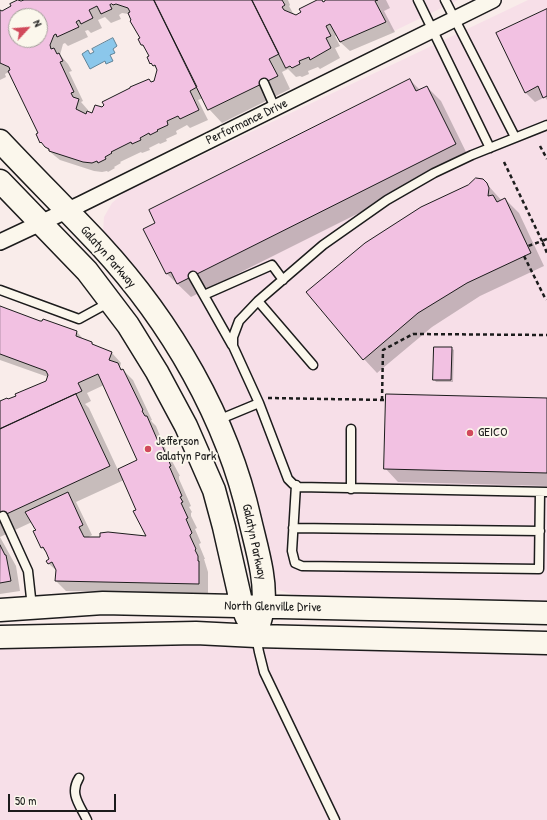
<!DOCTYPE html>
<html>
<head>
<meta charset="utf-8">
<style>
	body { margin:0 }
	#map { position:relative; width:547px; height:820px; overflow:hidden; background:#f9ecea; font-family:"Patrick Hand",sans-serif }
	canvas { display:block }
	.north { position:absolute; left:8px; top:8px; width:40px; height:40px; box-sizing:border-box; background:#fbf7ec; border:1px solid #a29f99; border-radius:50%; rotate:64deg; font-size:11px; font-weight:700; line-height:16px; text-align:center; color:#1c1c1c }
	.north::after { content:''; display:block; margin:auto; width:14px; height:18px; background:#d1495b; clip-path:polygon(50% 0,100% 100%,50% 72%,0 100%) }
	.scale { position:absolute; left:8px; top:794px; width:108px; height:18px; box-sizing:border-box; border:2px solid #1c1c1c; border-top:0; padding-left:5px; font-size:12px; line-height:14px; white-space:nowrap; color:#1c1c1c; -webkit-text-stroke:3px #fbf7ec; paint-order:stroke }
</style>
</head>
<body>
<div id="map">
<canvas width="547" height="820"></canvas>
<div class="north">N</div>
<div class="scale">50 m</div>
</div>
<script>
const g = document.querySelector('canvas').getContext('2d');
g.lineJoin = 'round';
function paint(path, color) {
  g.fillStyle = color;
  g.fill(path, 'evenodd');
}
function trace(path, color, width, dash) {
  g.strokeStyle = color;
  g.lineWidth = width;
  g.lineCap = dash ? 'butt' : 'round';
  g.setLineDash(dash || []);
  g.stroke(path);
}
function label(font, color, halo, rows, align = 'center') {
  g.font = font + ' "Patrick Hand",sans-serif';
  g.lineWidth = 4;
  g.setLineDash([]);
  g.textBaseline = 'middle';
  g.strokeStyle = halo;
  g.fillStyle = color;
  for (const [text, x, y, turn = 0] of rows) {
    g.save();
    g.translate(x, y);
    g.rotate((+turn || 0) * Math.PI / 180);
    g.textAlign = isNaN(turn) ? turn : align;
    if (halo) g.strokeText(text, 0, 0);
    g.fillText(text, 0, 0);
    g.restore();
  }
}
const built = new Path2D(`
	M376 0H458L392 32Z
	M528 0H547V603L305 598 272 588 265 549 150 289 103 232 104 217 112 203 125 192Z
	M72 642 547 652V820H0V646Z`);
const water = new Path2D(`
	M113 38 117 46 113 49 115 53 110 55 113 61 106 64 105 61 90 69 82 54 88 50 90 54 94 52 92 49Z`);
const shadow = new Path2D(`
	M20 0 22 2 26 0H288L290 5 289 6 294 15 296 16 319 0H321L324 3 326 0H386L390 8 384 11 395 32 350 51 340 42 337 35 335 36 340 46 335 48 340 58 320 69 318 67 308 71 309 74 302 77 300 76 296 77 288 69 282 72 290 89 222 123 209 109 203 98 198 100 208 120 190 128 187 125 176 131 177 134 166 139 167 141 160 144 159 143 149 148 150 150 142 153 141 152 120 162 121 163 114 167 115 168 108 172 107 171 102 172 94 171 60 160 50 152 41 142 40 134 9 72 5 74 6 77 0 80V11L2 12 13 7 12 5ZM122 13 129 14 141 39 142 45 146 49 150 57 151 63 158 70 154 81 152 83 149 80 92 114 88 112V110L81 102 83 101 69 72 72 71 68 64 60 55 63 44 65 43 68 46 88 37 85 31 88 30 91 33 102 28 98 20 105 17 111 23 121 19 119 15ZM16 16H40V40H16Z
	M547 10V100L545 97 535 102 525 92Z
	M410 80 420 90 427 87 441 101 469 158 191 297 167 274 145 229Z
	M485 182 502 201 505 199 519 213 544 266 480 296 432 327 377 373 364 359Z
	M0 307 39 322 77 332 84 340 92 343 96 347 112 353 121 363 120 367 133 380 152 420H151L152 422 156 426 166 450 180 476H179V479L191 506 189 507 192 512 191 513V516L197 528 195 529 201 543 199 544 200 547 205 559H204L208 572V593L66 591 56 581 57 571 49 564 50 560 47 553 42 548 37 531 32 522 0 537V402L8 400 46 381 48 377 0 360ZM104 385 138 460 118 470 89 408 85 404 91 401 87 393ZM124 480 138 510 148 537 87 538 92 535 76 502Z
	M451 348 454 350 453 382H436L434 379Z
	M547 399V486L398 482 385 468Z
	M0 537 16 566 20 591 0 594Z`);
const building = new Path2D(`
	M18 0 21 1 24 0H154L197 87 190 91 199 110 180 119 178 116 167 121 168 125 157 130 158 131 150 135 149 133 140 138 141 140 132 144 131 142 111 152 112 153 105 157 106 159 98 163 97 161 92 163 83 162 49 151V149L45 147 41 142 40 143 36 134 38 133 8 71 10 70 9 67 0 63V10L2 11 11 6 10 4ZM112 4 113 5 116 4 128 8 130 12 128 13 131 20 130 21 140 38 138 39 141 45H143L149 56 147 57 150 64 151 63 153 66 155 65 157 70 154 81 151 82 149 79 130 87V88L102 102 104 105 102 107 95 105 92 113 87 111 86 114 76 109 79 99 73 97 71 93 74 92 60 62 63 61 59 53 57 54 54 48 51 49 50 45 54 35 56 34 57 37 79 27 76 22 79 20 81 24 93 18 89 10 97 6 101 14 112 9 110 5ZM16 16H40V40H16Z
	M154 0H252L279 54 269 59 278 76 208 110Z
	M252 0H282L285 5 282 7 284 10 296 15 301 12 299 9 317 0H322L323 2 325 1V0H378L375 1 386 22 340 42 330 24 326 26 331 36 326 38 331 48 310 60 309 57 299 61 300 64 292 68 290 66 286 68Z
	M547 9V96L543 98 538 86 525 93 496 33Z
	M410 79 416 91 427 86 456 144 177 284 171 272 166 274 143 229 155 223 149 210Z
	M476 178 483 179 487 183 489 188 488 196 493 195 497 202 505 198 531 253 467 283 418 313 363 360 306 292 365 243 421 207 468 185Z
	M0 306 40 321H42L43 319 77 331 76 336 92 342V344L112 352 109 360 118 363 121 370 123 369 143 410 142 411 145 416H147L157 439 159 444 161 443 171 466 169 467 170 468 182 496 180 497 183 502 181 503 182 505 188 518 186 519 192 533 190 535V536L196 549 195 550 198 556V561H199V584L55 581 56 570 52 562 48 564 46 561 49 559 46 552 43 547 41 548 33 531 36 530 35 529 25 512 68 492 83 525 79 527 84 537H100V533L108 532 146 536 133 511 136 510 118 469 137 460 98 374 78 383 82 391 0 429V401L7 398 8 399 16 396 15 394 46 381 48 375 46 371 0 354Z
	M434 347H452L451 380H433Z
	M76 394 110 466 0 517V429Z
	M386 394 547 398V473L384 469Z
	M0 545 5 555H6L11 581 0 583Z`);
const path = new Path2D(`
	M540 146 547 159
	M504 162 542 241 528 246
	M547 239 542 241 547 253
	M524 256 546 300
	M268 398 386 400
	M382 400 383 350 413 334 547 335`);
const lane = new Path2D(`
	M418 0 490 148
	M445 0 515 137
	M264 83 275 108
	M193 276 232 345
	M0 290 79 319 110 302
	M204 295 272 265 283 280
	M258 301 313 365
	M259 403 288 479 293 484 299 487 547 492
	M218 420 259 403 233 346V337L239 321 258 301 323 245 387 200 434 173 472 155 547 125
	M296 485 292 551 295 563 302 566 539 569 540 492
	M351 489V429
	M3 516 28 571 32 607
	M293 528 540 531
	M256 637 259 652 264 672 335 820
	M79 778C69 794 80 805 87 820`);
const street = new Path2D(`
	M0 242 81 204 493 0`);
const secondary = new Path2D(`
	M0 141C33 176 67 210 100 245 171 322 227 418 250 520 256 546 267 581 263 607 262 616 258 626 256 636
	M0 181 87 271 128 325 157 372 186 426 214 490 224 527 242 606 247 618
	M0 610 103 603 547 613
	M0 637 196 633 256 636 547 643`);
const markers = [
	[470,433,4,"#d1495b"],
	[148,449,4,"#d1495b"]
];
const streetNames = [
	["Performance Drive",247,122,-26],
	["Galatyn Parkway",108,257,49],
	["Galatyn Parkway",254,542,78],
	["North Glenville Drive",273,607,1]
];
const poiNames = [
	["GEICO",478,433],
	["Jefferson",156,442],
	["Galatyn Park",156,457]
];
paint(built, '#f7dfe8');
paint(water, '#8bc7eb');
trace(water, '#5f8398', 1);
paint(shadow, '#0003');
paint(building, '#f2c1e2');
trace(building, '#1c1c1c', 1);
trace(lane, '#1c1c1c', 11);
trace(street, '#1c1c1c', 18);
trace(secondary, '#1c1c1c', 25);
trace(path, '#1c1c1c', 2.5, [4, 3]);
trace(lane, '#fbf7ec', 8);
trace(street, '#fbf7ec', 15);
trace(secondary, '#fbf7ec', 22);
for (const [x, y, r, color] of markers) {
  const dot = new Path2D();
  dot.arc(x, y, r, 0, 2 * Math.PI);
  g.fillStyle = color;
  g.fill(dot);
  trace(dot, '#fbf7ec', 1.5);
}
label('13px', '#1c1c1c', '#fbf7ec', streetNames);
label('13px', '#1c1c1c', '#fbf7ec', poiNames, 'left');
</script>
</body>
</html>
